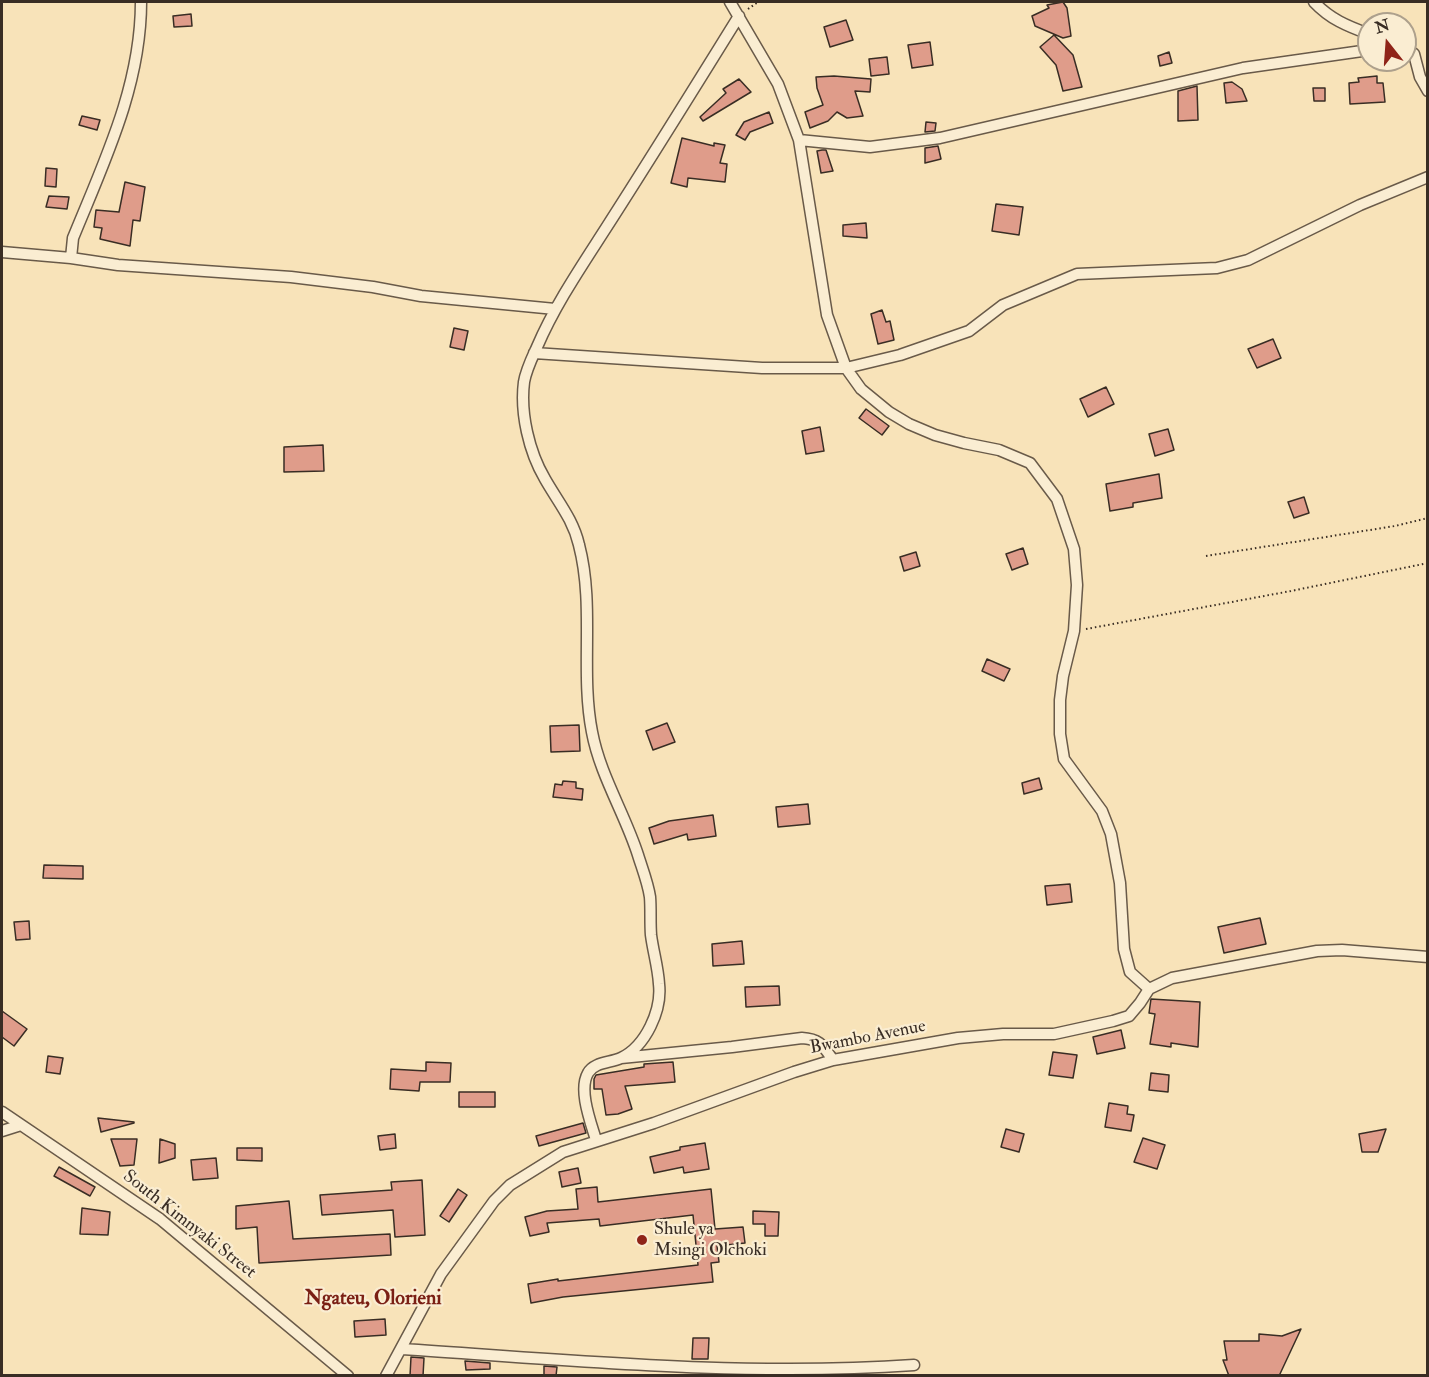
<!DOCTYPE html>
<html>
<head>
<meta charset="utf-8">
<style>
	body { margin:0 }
	#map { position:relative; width:1429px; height:1377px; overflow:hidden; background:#f8e3b9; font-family:"IM FELL Double Pica",serif }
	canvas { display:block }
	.frame { position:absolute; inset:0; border:3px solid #392d24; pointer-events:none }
	.north { position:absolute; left:1357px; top:12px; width:60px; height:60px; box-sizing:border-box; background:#faedd2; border:2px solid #ada08c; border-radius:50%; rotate:343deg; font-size:16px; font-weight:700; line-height:24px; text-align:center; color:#392d24 }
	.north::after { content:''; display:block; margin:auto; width:21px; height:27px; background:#8f2418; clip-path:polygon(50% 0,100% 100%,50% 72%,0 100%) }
</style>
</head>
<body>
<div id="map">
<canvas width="1429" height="1377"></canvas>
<div class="frame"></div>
<div class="north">N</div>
</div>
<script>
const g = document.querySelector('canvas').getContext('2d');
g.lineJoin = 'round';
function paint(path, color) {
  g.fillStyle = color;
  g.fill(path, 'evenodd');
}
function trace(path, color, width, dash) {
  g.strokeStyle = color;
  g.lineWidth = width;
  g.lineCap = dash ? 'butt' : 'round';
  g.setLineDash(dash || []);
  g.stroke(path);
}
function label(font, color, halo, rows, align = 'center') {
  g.font = font + ' "IM FELL Double Pica",serif';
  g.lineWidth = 4.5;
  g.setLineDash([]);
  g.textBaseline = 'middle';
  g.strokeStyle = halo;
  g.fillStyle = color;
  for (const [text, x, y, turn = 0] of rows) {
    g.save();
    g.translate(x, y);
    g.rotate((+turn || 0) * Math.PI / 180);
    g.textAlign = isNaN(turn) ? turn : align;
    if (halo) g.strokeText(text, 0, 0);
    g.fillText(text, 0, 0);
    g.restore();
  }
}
const building = new Path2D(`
	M1063 2 1067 8 1071 36 1063 38 1035 26 1032 16 1049 8 1047 5Z
	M191 14 192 26 174 27 173 16Z
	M846 20 853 40 830 47 824 27Z
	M1054 35 1073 55 1082 87 1063 91 1056 65 1040 47Z
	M930 42 933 65 912 68 908 45Z
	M1169 52 1172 63 1160 66 1158 56Z
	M887 57 889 74 871 76 869 59Z
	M834 76 871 79 870 92 855 91 863 116 847 118 837 112 828 121 810 128 805 112 823 105 817 88 816 77Z
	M1377 76V83H1383L1385 102 1350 104 1349 83 1359 82 1358 78Z
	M739 79 751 92 703 121 700 117 726 93 723 89Z
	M1232 82 1242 89 1247 101 1226 103 1224 83Z
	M1197 86 1198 120 1178 121V91Z
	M1313 88H1325V101H1314Z
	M769 112 773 123 750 132 745 140 736 135 744 122Z
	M82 116 100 120 97 130 79 125Z
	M926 122 936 123 935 131 925 132Z
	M682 138 714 146V143L725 145 720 163 727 164 725 182 688 178 687 187 671 183Z
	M938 146 941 159 925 163V148Z
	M822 150H826L833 171 821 173 817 151Z
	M46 168 57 169 56 187 45 186Z
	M125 182 145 187 140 221 133 220 130 246 100 239 102 228 94 227 96 210 119 212Z
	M49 196 69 197 67 209 46 207Z
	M996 204 1023 207 1019 235 992 231Z
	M866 223 867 238 843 236V225Z
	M882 310 886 322 890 321 894 340 878 344 871 314Z
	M454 328 468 331 464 350 450 347Z
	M1273 339 1281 358 1257 368 1248 349Z
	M1106 387 1114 404 1088 417 1080 399Z
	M866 409 889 426 882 435 859 418Z
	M820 427 824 451 806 454 802 431Z
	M1168 429 1174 450 1155 456 1149 434Z
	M323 445 324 471 284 472V447Z
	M1159 474 1162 498 1133 503V507L1110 511 1106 484Z
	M1304 497 1309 513 1294 518 1288 502Z
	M1023 548 1028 564 1012 570 1006 554Z
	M916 552 920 566 904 571 900 557Z
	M987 659 1010 669 1004 681 982 671Z
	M667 723 675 742 653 750 646 731Z
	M579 725 580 751 551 752 550 726Z
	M1039 778 1042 789 1024 794 1022 783Z
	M563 781 576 782V788L583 789 582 800 553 797 555 784 562 785Z
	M808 804 810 824 778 827 776 807Z
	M713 815 716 836 688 840 687 834 654 844 649 828 669 821Z
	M44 865 83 866V879L43 878Z
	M1070 884 1072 902 1047 905 1045 886Z
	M1260 918 1266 944 1224 953 1218 927Z
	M29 921 30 939 16 940 14 922Z
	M742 941 744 964 713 966 712 944Z
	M779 986 780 1005 746 1007 745 987Z
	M1151 999 1200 1002 1198 1047 1171 1043V1047L1150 1044 1155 1014 1149 1013Z
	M2 1011 27 1029 14 1046 2 1037Z
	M1121 1030 1125 1048 1097 1054 1093 1037Z
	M1053 1052 1077 1055 1073 1078 1049 1075Z
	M48 1056 63 1058 60 1074 46 1072Z
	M426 1062 451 1063 450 1082H420L419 1091 390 1089 391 1069 426 1071Z
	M673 1062 675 1082 625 1086 632 1109 618 1114 606 1115 602 1089H594V1079L596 1075 644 1067V1064Z
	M1151 1073 1169 1075 1168 1092 1149 1090Z
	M459 1092H495V1107H459Z
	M1109 1103 1128 1106 1127 1114 1134 1115 1131 1131 1105 1127Z
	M98 1118 134 1122V1123L101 1132Z
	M583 1123 586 1133 539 1146 536 1136Z
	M1006 1129 1024 1134 1019 1152 1001 1147Z
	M1386 1129 1378 1152H1362L1359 1134Z
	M395 1134 396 1148 380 1150 378 1136Z
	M1143 1138 1165 1145 1157 1169 1134 1162Z
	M111 1139H137L134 1165 120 1166Z
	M160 1139 175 1144V1158L159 1163Z
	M705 1143 709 1169 684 1173 683 1167 654 1173 650 1157 680 1150V1147Z
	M237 1148H262V1161L237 1160Z
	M216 1158 218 1178 193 1180 191 1160Z
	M59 1167 95 1187 90 1196 54 1176Z
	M578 1168 581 1183 562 1187 559 1172Z
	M422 1180 425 1235 395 1237 393 1210 322 1215 320 1195 392 1190 391 1182Z
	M597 1187 598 1202 711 1189 715 1229 743 1227 745 1243 717 1246 719 1262 711 1263 713 1282 563 1297 531 1303 528 1284 558 1279V1281L698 1265 693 1215 600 1226 599 1219 547 1223 549 1232 530 1236 525 1217 547 1211 578 1209 576 1189Z
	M458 1189 467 1195 449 1222 440 1216Z
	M289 1201 293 1239 390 1234 391 1255 259 1263 257 1227 236 1229V1206Z
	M82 1208 110 1212 108 1235 80 1234Z
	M753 1211 779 1212 778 1236H765V1224H753Z
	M385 1319 386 1335 355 1337 354 1321Z
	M1301 1329 1279 1376H1229L1223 1360H1227L1224 1341H1259V1334L1282 1336Z
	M693 1338H709L708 1359H692Z
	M411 1357 424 1358 423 1376H410Z
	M465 1361 490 1363V1369L466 1370Z
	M544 1366 557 1367 556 1376H544Z`);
const path = new Path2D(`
	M748 9 758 2
	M1206 556 1395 526 1428 518
	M1086 629 1291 591 1428 563`);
const minor = new Path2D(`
	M730 2 778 84 799 140 827 315 846 368 861 389 889 412 909 424 935 435 964 443 999 450 1030 463 1057 499 1074 549 1077 585 1074 631 1063 676 1060 700V734L1064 759 1102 811 1111 834 1120 883 1124 949 1130 972 1149 989
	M1314 2C1330 19 1347 26 1369 34
	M1405 48 1414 54 1420 77 1428 91
	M799 140 870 147 940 138 1243 68 1369 50
	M2 252 71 258 118 265 291 277 373 287 421 296 555 309
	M71 258 73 238C104 162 141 86 141 2
	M534 353 762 368H846L900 355 969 331 1003 305 1077 274 1217 268 1248 260 1360 205 1428 177
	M621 1058 732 1047 802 1038C820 1039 823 1046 833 1060
	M2 1112 160 1219 348 1376
	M2 1131 21 1125
	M596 1140C591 1123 578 1090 588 1073 594 1062 610 1063 621 1058 646 1046 662 1010 659 984 658 967 653 951 651 935 650 922 651 909 650 897 648 883 642 868 638 855 625 814 600 775 592 732 580 671 595 606 579 545 573 519 558 502 545 479 529 452 520 413 524 382 526 370 532 358 537 347 555 305 581 267 606 228 651 158 695 87 739 16
	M402 1349C572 1360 743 1377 914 1365
	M386 1376 441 1274 494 1201 510 1185 563 1152 654 1123 794 1072 833 1060 958 1038 1003 1034H1054L1113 1021 1129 1016 1140 1003 1149 989 1172 978 1317 951 1342 950 1428 957`);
const markers = [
	[642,1240,6,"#8f2418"]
];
const streetNames = [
	["Bwambo Avenue",868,1038,-11],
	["South Kimnyaki Street",189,1225,38]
];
const poiNames = [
	["Shule ya",654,1230],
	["Msingi Olchoki",654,1251]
];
const neighbourhoodNames = [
	["Ngateu, Olorieni",373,1300]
];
paint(building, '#df9c8a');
trace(building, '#392d24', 1.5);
trace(minor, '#695a49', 13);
trace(path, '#392d24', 2, [1.5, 3]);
trace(minor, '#faedd2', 10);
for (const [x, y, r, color] of markers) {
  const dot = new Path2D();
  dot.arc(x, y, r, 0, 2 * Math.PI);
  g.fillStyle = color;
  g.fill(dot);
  trace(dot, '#faedd2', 2);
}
label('18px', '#392d24', '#faedd2', streetNames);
label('18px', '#392d24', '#faedd2', poiNames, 'left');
label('bold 20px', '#7a1f14', '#faedd2', neighbourhoodNames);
</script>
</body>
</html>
